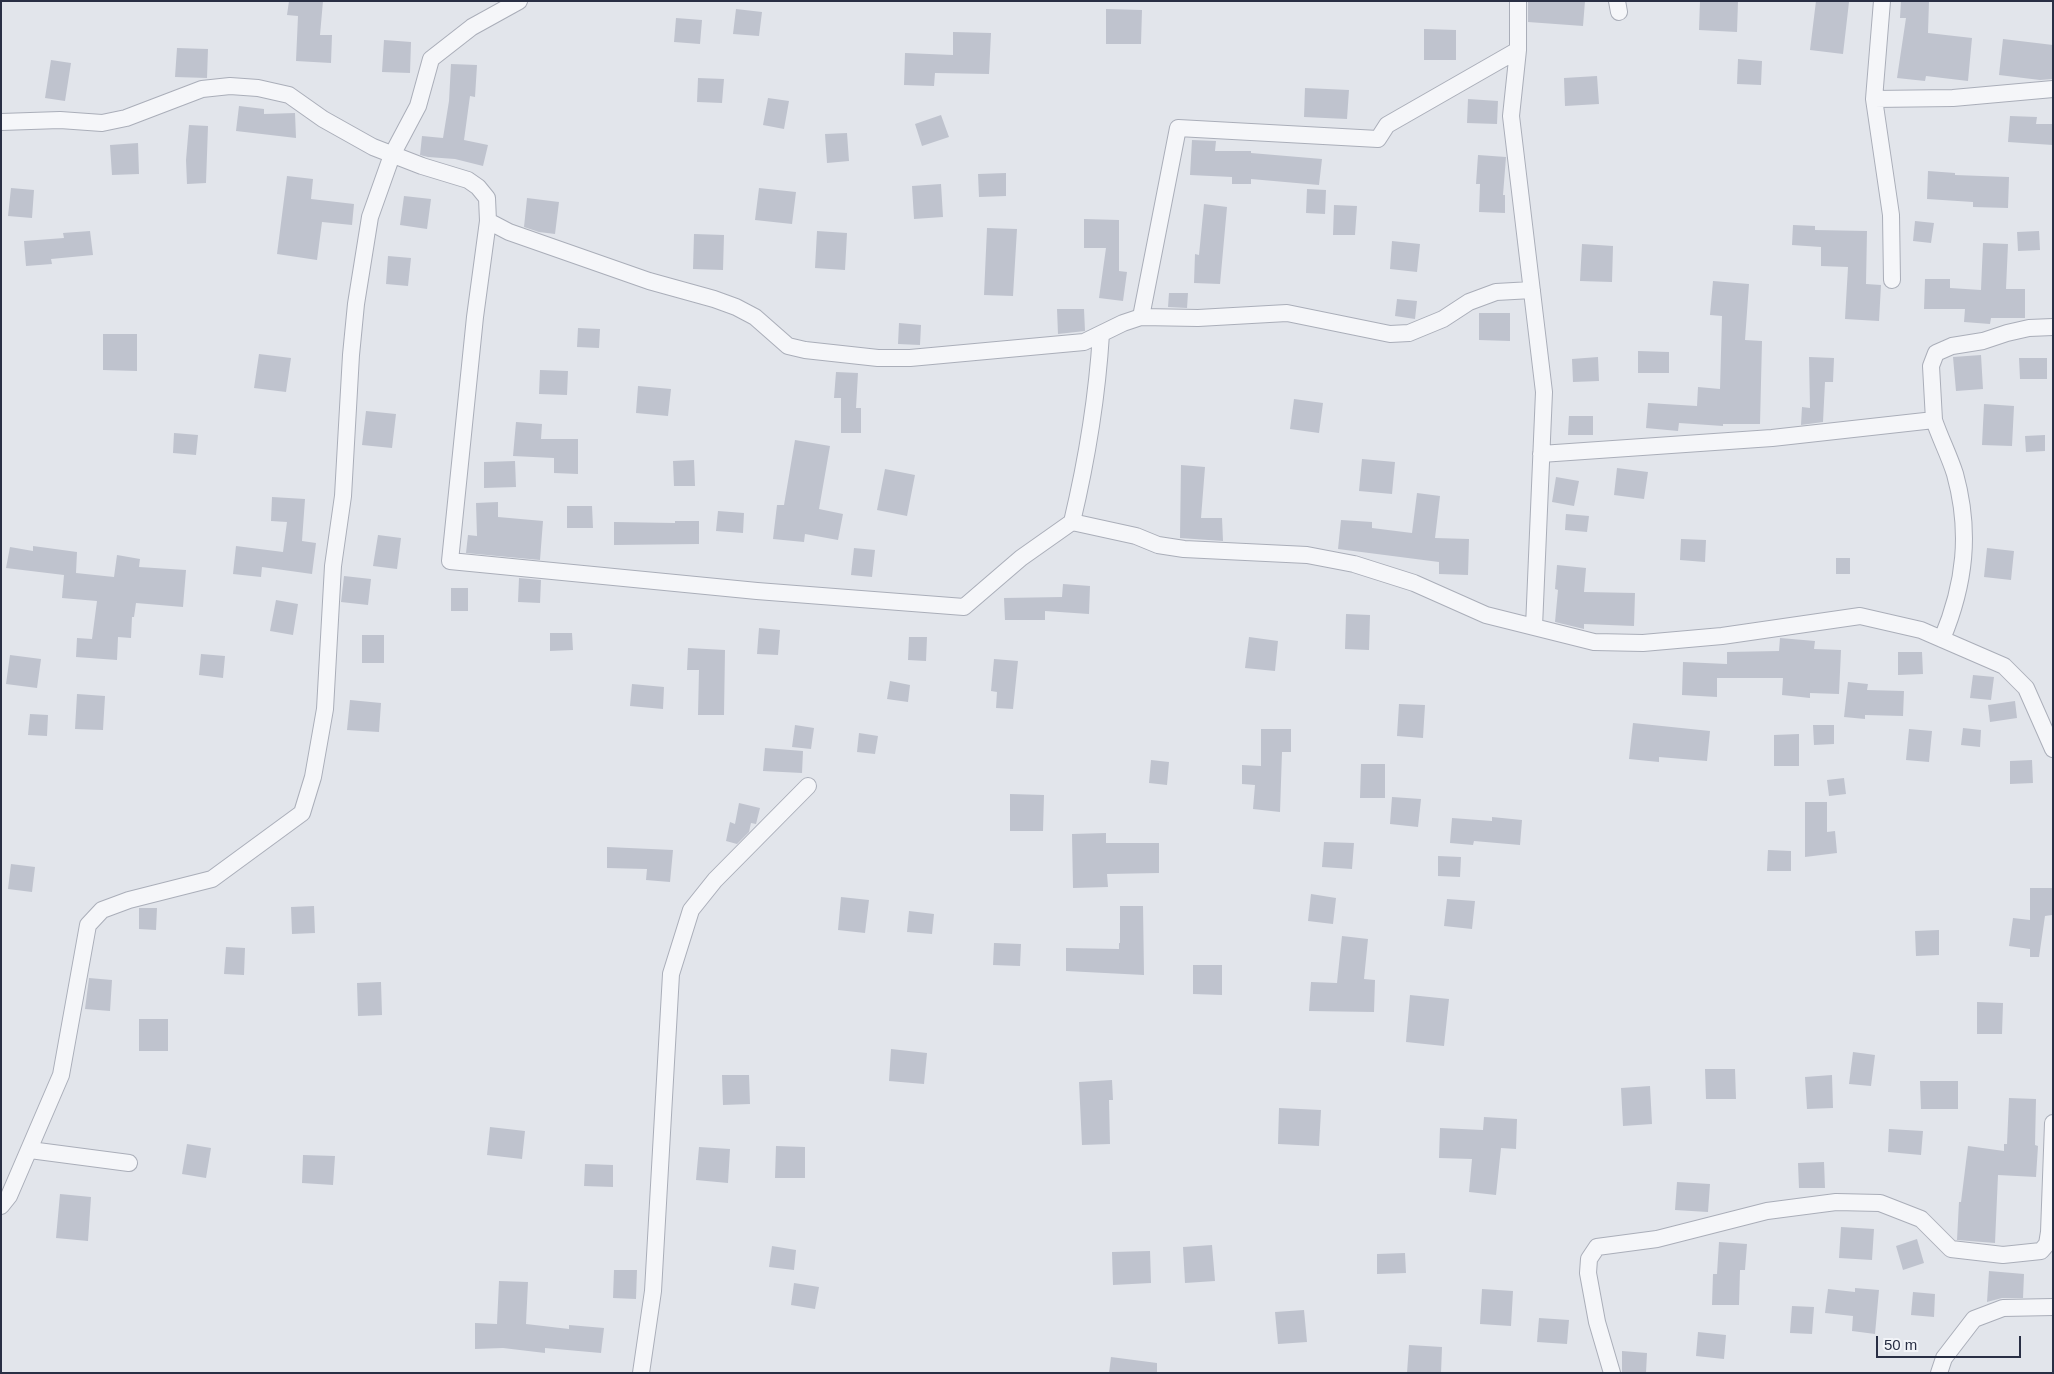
<!DOCTYPE html>
<html>
<head>
<meta charset="utf-8">
<style>
	body { margin:0 }
	#map { position:relative; width:2054px; height:1374px; overflow:hidden; background:#e2e5eb; font-family:Helvetica,sans-serif }
	canvas { display:block }
	.frame { position:absolute; inset:0; border:2px solid #292f44; pointer-events:none }
	.scale { position:absolute; left:1876px; top:1336px; width:145px; height:22px; box-sizing:border-box; border:2px solid #292f44; border-top:0; padding-left:6px; font-size:15px; line-height:18px; white-space:nowrap; color:#292f44; -webkit-text-stroke:4px #f2f4f8; paint-order:stroke }
</style>
</head>
<body>
<div id="map">
<canvas width="2054" height="1374"></canvas>
<div class="frame"></div>
<div class="scale">50 m</div>
</div>
<script>
const g = document.querySelector('canvas').getContext('2d');
g.lineJoin = 'round';
function paint(path, color) {
  g.fillStyle = color;
  g.fill(path, 'evenodd');
}
function trace(path, color, width, dash) {
  g.strokeStyle = color;
  g.lineWidth = width;
  g.lineCap = dash ? 'butt' : 'round';
  g.setLineDash(dash || []);
  g.stroke(path);
}
const building = new Path2D(`
	M289 1H323L320 35H332L331 63 296 61 298 16 287 15Z
	M1528 1H1585L1583 26 1528 22Z
	M1700 1H1738L1737 32 1699 30Z
	M1816 1 1849 2 1843 54 1810 50Z
	M1901 1H1929L1928 33 1972 38 1968 81 1926 76 1925 81 1897 78 1906 18H1900Z
	M736 9 762 12 759 36 733 34Z
	M1106 9 1142 10 1141 44H1106Z
	M676 18 702 20 700 44 674 42Z
	M1424 29 1456 30V60H1424Z
	M953 32 991 33 989 74 935 73 934 86 904 85 905 53 953 55Z
	M2003 39 2053 45V79L2040 80 1999 75Z
	M384 40 411 42 410 73 382 72Z
	M177 48 208 49 207 78 175 77Z
	M1738 59 1762 61 1761 85 1737 84Z
	M51 60 71 63 65 101 45 98Z
	M451 64 477 65 475 97 470 96 464 140 488 145 483 166 455 159 428 157 420 155 422 136 443 138 449 101Z
	M1597 76 1599 104 1565 106 1564 78Z
	M698 78 724 79 722 103 697 102Z
	M1305 88 1349 90 1347 119 1304 117Z
	M768 98 789 101 784 129 763 125Z
	M1468 99 1498 101 1497 124 1467 123Z
	M239 106 264 109V114L295 113 296 138 236 131Z
	M941 115 949 137 922 146 915 124Z
	M2010 116 2037 117 2036 124H2053V145L2008 142Z
	M189 125 208 126 206 183 187 184 186 160Z
	M847 133 849 161 827 163 825 134Z
	M1192 140 1216 141 1215 151H1251V153L1322 159 1319 185 1251 179V184H1232V177L1190 175Z
	M138 143 139 174 112 175 110 145Z
	M1478 155 1506 157 1503 195H1505V213L1479 212 1480 184H1476Z
	M1928 171 1955 173V175L2009 177 2008 208 1973 207V202L1927 199Z
	M1006 173V196L979 197 978 174Z
	M287 176 313 179 311 199 354 204 352 225 322 222 317 260 277 254Z
	M941 184 943 217 914 219 912 186Z
	M11 188 34 190 32 218 8 216Z
	M759 188 796 192 792 224 755 220Z
	M1307 189 1326 190 1325 214 1306 213Z
	M404 196 431 199 427 229 400 225Z
	M527 198 559 202 555 234 539 232 524 227Z
	M1204 204 1227 207 1220 284 1194 283 1195 254 1199 255Z
	M1334 205 1357 206 1355 235H1333Z
	M1084 219 1119 220V271L1127 272 1123 301 1099 298 1106 248H1084Z
	M1915 221 1934 223 1931 243 1913 241Z
	M1793 225 1815 226V230L1867 231 1866 284 1881 285 1879 321 1845 319 1848 267 1821 266V247L1792 245Z
	M987 228 1017 229 1013 296 984 295Z
	M90 231 93 255 51 259 52 264 26 266 24 241 64 238 63 233Z
	M817 231 847 233 845 270 815 268Z
	M2039 231 2040 250 2018 251 2017 232Z
	M694 234 724 235 723 270 693 269Z
	M1392 241 1420 244 1417 272 1390 269Z
	M1983 243 2008 244 2006 289H2025V318H1991L1990 324 1964 322 1965 309H1924L1925 279H1950V288L1981 290Z
	M1582 244 1613 246 1612 282 1580 281Z
	M388 256 411 258 408 286 386 284Z
	M1713 281 1749 284 1745 340 1762 341 1760 424H1723V426L1679 423 1678 431 1646 428 1648 403 1697 406 1698 387 1720 389 1722 316 1710 315Z
	M1169 293H1188L1187 308 1168 307Z
	M1397 299 1417 301 1415 319 1395 316Z
	M1057 309H1084L1085 331 1058 334Z
	M1479 313H1510V341L1479 340Z
	M899 323 921 325 920 345 898 344Z
	M578 328 600 329 599 348 577 347Z
	M103 334H137V371L103 370Z
	M1638 351 1669 352V373H1638Z
	M259 354 291 358 286 392 254 388Z
	M1981 355 1983 389 1956 391 1953 357Z
	M1598 357 1599 381 1573 382 1572 359Z
	M1809 357 1834 358 1833 382H1825L1823 422 1801 425 1802 407 1810 408Z
	M2019 358H2047V379H2020Z
	M540 370 568 371 567 395 539 394Z
	M836 372 858 373 856 408H861V433H841V398H834Z
	M638 386 671 389 668 416 636 413Z
	M1294 399 1323 403 1319 433 1290 429Z
	M1984 404 2014 406 2012 446 1982 445Z
	M366 411 396 414 392 448 362 445Z
	M1569 416H1593V435H1568Z
	M516 422 542 424 541 439H578V474L554 473V458L513 456Z
	M174 433 198 435 196 455 173 453Z
	M2045 435V451L2026 452 2025 436Z
	M795 440 830 446 819 509 843 514 838 540 805 534 804 542 773 539 777 505H784Z
	M1362 459 1395 462 1392 494 1359 491Z
	M694 460 695 486H674L673 461Z
	M515 461 516 487 484 488V462Z
	M1181 465 1205 467 1201 518H1222L1223 541 1180 538Z
	M1617 468 1648 472 1644 499 1614 495Z
	M885 469 915 475 907 516 877 510Z
	M1556 477 1579 481 1574 506 1552 502Z
	M1417 493 1440 496 1435 538 1469 539 1468 575 1439 574V562L1338 549 1341 520 1372 522V528L1412 533Z
	M272 497 305 499 302 541 316 543 312 574 262 567 261 577 233 574 236 546 283 552 287 522 271 521Z
	M498 502V517L543 521 540 560 466 553 468 535 477 536 476 503Z
	M567 506H592L593 528H567Z
	M718 511 744 513 743 533 716 531Z
	M1566 514 1589 516 1587 532 1565 530Z
	M675 521H699V544L614 545V522L675 523Z
	M378 535 401 538 397 569 373 566Z
	M1681 539 1706 540 1705 562 1680 560Z
	M33 546 77 552 76 573 114 577 117 555 140 559 139 567 186 570 183 607 136 603 134 617H132L131 638 118 637 117 660 76 657 77 638 92 639 97 601 62 598 64 575 6 568 10 547 33 551Z
	M854 548 875 550 872 577 851 575Z
	M1987 548 2014 551 2011 580 1984 577Z
	M1836 558H1850V574H1836Z
	M1557 565 1586 568 1584 592 1635 593 1634 626 1584 624V629L1555 622 1558 590 1555 589Z
	M344 576 371 579 368 605 341 602Z
	M519 578 541 580 540 603 518 602Z
	M1063 584 1090 586 1089 614 1045 611V620H1005L1004 598 1062 597Z
	M451 588H468V611H451Z
	M276 600 298 604 293 635 270 631Z
	M1346 614 1370 615 1369 650 1345 649Z
	M759 628 780 630 778 655 757 654Z
	M550 633H572L573 650 550 651Z
	M362 635H384V663H362Z
	M909 637H927L926 661 908 660Z
	M1249 637 1278 641 1275 671 1245 668Z
	M1780 638 1815 641 1814 649 1841 650 1839 694 1810 693V698L1782 695 1783 678H1717V697L1682 695 1683 662 1727 664V652L1779 651Z
	M688 648 725 650 724 715H698L699 670H687Z
	M1898 652H1922L1923 674 1898 675Z
	M201 654 225 656 223 678 199 675Z
	M10 655 41 659 37 688 6 684Z
	M994 659 1018 661 1013 709 996 708 997 692 991 691Z
	M1973 675 1994 677 1991 700 1970 698Z
	M890 681 910 685 908 702 887 699Z
	M1848 682 1868 684 1867 690 1904 691 1903 716 1865 715V719L1844 717Z
	M632 684 664 687 663 709 630 706Z
	M77 694 105 696 103 730 75 729Z
	M350 700 381 703 379 732 347 730Z
	M2015 701 2017 718 1990 722 1988 705Z
	M1399 704 1425 705 1423 738 1397 736Z
	M30 714 48 715 47 736 28 735Z
	M1633 723 1710 731 1707 761 1659 757V762L1629 759Z
	M795 725 814 728 811 749 792 747Z
	M1813 725H1834V744L1814 745Z
	M1963 728 1981 730 1980 747 1961 745Z
	M1261 729H1291V752H1282L1280 812 1253 809 1255 785 1242 784V765L1261 766Z
	M1909 729 1932 731 1929 762 1906 760Z
	M859 733 878 736 875 754 857 752Z
	M1799 734V766H1774V735Z
	M765 748 803 751 802 773 763 771Z
	M1151 760 1169 762 1167 785 1149 783Z
	M2032 760 2033 783 2010 784V761Z
	M1361 764H1385V798H1360Z
	M1844 778 1846 794 1829 796 1827 780Z
	M1010 794 1044 795 1043 831H1010Z
	M1392 797 1421 799 1418 827 1390 824Z
	M1805 802H1827V832L1835 831 1837 853 1805 857Z
	M739 803 760 808 756 824 751 823 749 832 737 844 726 841 730 822 735 824Z
	M1492 817 1522 820 1520 845 1474 841 1473 845 1450 843 1452 818 1492 821Z
	M1106 833V843H1159V873L1107 874 1108 887 1073 888 1072 834Z
	M1324 842 1354 843 1352 869 1322 867Z
	M607 847 673 850 670 882 646 880 647 869 607 868Z
	M1768 850 1791 851V871H1767Z
	M1438 856 1461 857 1460 877 1438 876Z
	M11 864 35 867 32 892 8 889Z
	M2030 888H2052V915L2045 916 2039 957H2030V949L2009 946 2013 918 2030 920Z
	M1311 894 1336 898 1333 924 1308 921Z
	M841 897 869 900 865 933 838 930Z
	M1447 899 1475 901 1472 929 1444 926Z
	M314 906 315 933 292 934 291 907Z
	M1120 906H1143L1144 975 1066 971V948L1119 949V943H1120Z
	M139 908H157L156 930 139 929Z
	M909 911 934 914 932 934 907 932Z
	M1939 930V955L1916 956 1915 931Z
	M1342 936 1368 939 1364 979 1375 980 1374 1012 1309 1011 1311 982 1337 983Z
	M994 943 1021 944 1020 966 993 965Z
	M226 947 245 948 244 975 224 974Z
	M1193 965H1222V995L1193 994Z
	M89 978 112 980 110 1011 85 1009Z
	M381 982 382 1015 358 1016 357 983Z
	M1410 995 1449 999 1444 1046 1406 1042Z
	M1977 1002 2003 1003 2002 1034H1977Z
	M139 1019H168V1051H139Z
	M891 1049 927 1053 924 1084 889 1081Z
	M1853 1052 1875 1055 1871 1086 1849 1084Z
	M1705 1069H1735L1736 1099H1706Z
	M722 1075H749L750 1104 723 1105Z
	M1832 1075 1833 1108 1807 1109 1805 1077Z
	M1112 1080 1113 1100H1109L1110 1144 1082 1145 1079 1082Z
	M1920 1081H1958V1109H1921Z
	M1650 1086 1652 1124 1623 1126 1621 1088Z
	M2009 1098 2036 1099 2035 1145 2038 1146 2036 1177 1998 1175 1995 1243 1957 1240 1959 1202H1961L1968 1146 2004 1151V1144H2007Z
	M1279 1108 1321 1110 1319 1146 1278 1144Z
	M1484 1117 1517 1119 1516 1149 1501 1148 1496 1195 1469 1192 1472 1159 1439 1158 1440 1128 1483 1130Z
	M490 1127 525 1131 522 1159 487 1155Z
	M1889 1129 1923 1131 1921 1155 1888 1152Z
	M187 1144 211 1148 206 1178 182 1174Z
	M776 1146 805 1147V1178H775Z
	M699 1147 730 1149 728 1183 696 1180Z
	M303 1155 335 1156 333 1185 302 1183Z
	M1824 1162 1825 1188H1799L1798 1163Z
	M585 1164 613 1165V1187L584 1186Z
	M1677 1182 1710 1184 1708 1212 1675 1210Z
	M60 1194 91 1197 88 1241 56 1238Z
	M1841 1227 1874 1229 1872 1260 1839 1258Z
	M1917 1239 1924 1263 1903 1270 1896 1246Z
	M1719 1242 1747 1244 1745 1270H1740L1739 1305H1712L1713 1274H1717Z
	M1212 1245 1215 1281 1185 1283 1183 1247Z
	M772 1246 796 1250 794 1270 769 1267Z
	M1150 1251 1151 1283 1113 1285 1112 1252Z
	M1405 1253 1406 1273 1377 1274V1254Z
	M614 1270H637L636 1299 613 1298Z
	M1989 1271 2024 1274 2023 1298H2002L1987 1302Z
	M499 1281 528 1282 526 1324 569 1329V1325L604 1328 601 1353 545 1348V1353L503 1348 475 1349V1323L497 1324Z
	M794 1283 819 1287 815 1309 791 1305Z
	M1855 1288 1879 1290 1875 1334 1852 1331 1853 1316 1825 1313 1828 1289 1855 1292Z
	M1482 1289 1513 1291 1511 1326 1480 1324Z
	M1913 1292 1935 1294 1934 1317 1911 1315Z
	M1792 1306 1814 1307 1812 1334 1790 1333Z
	M1304 1310 1307 1342 1278 1344 1275 1312Z
	M1539 1318 1569 1320 1567 1344 1537 1342Z
	M1698 1332 1726 1335 1724 1359 1696 1356Z
	M1409 1345 1442 1347 1441 1373H1407Z
	M1622 1351 1647 1353 1646 1373H1622Z
	M1111 1357 1157 1363V1373H1109Z`);
const minor = new Path2D(`
	M1617 1 1619 12
	M1882 1 1874 99 1891 215 1892 280
	M1518 50 1511 116 1544 392 1534 627
	M1874 99 1953 98 2053 89
	M1 122 60 120 102 123 126 118 202 89 230 86 258 88 289 95 323 119 373 147 422 166 468 180 478 187 487 198 488 221 475 317 450 561 757 591 964 607 1021 558 1072 522 1136 536 1158 545 1184 549 1307 555 1354 564 1414 583 1486 615 1594 642 1643 643 1722 636 1860 616 1921 630 2004 666 2026 688 2053 749
	M488 221 509 232 649 281 714 299 736 307 755 317 788 346 805 350 878 358H910L1084 342 1123 323 1141 317 1178 128 1378 139 1387 125 1518 50V1
	M1141 317 1198 318 1287 313 1390 334 1409 333 1443 319 1469 302 1496 292 1532 290
	M1934 420C1940 438 1949 455 1955 474 1971 532 1965 584 1942 639
	M1541 454 1772 438 1934 420 1931 366 1936 353 1952 346 1983 341 2007 333 2029 328 2053 327
	M1072 522C1087 459 1097 399 1101 334
	M30 1150 129 1163
	M1 1206 9 1196 61 1075 88 925 102 910 129 900 212 879 302 813 313 777 325 709 333 566 343 496 351 355 356 304 370 217 392 155 418 106 431 59 472 27 519 1
	M641 1373 653 1291 671 974 691 910 715 880 808 786
	M1612 1373 1597 1322 1588 1273 1589 1259 1597 1247 1657 1239 1767 1211 1836 1202 1880 1203 1921 1219 1951 1249 2003 1255 2041 1251 2047 1244 2049 1232 2053 1123
	M1939 1373 1944 1358 1974 1319 2003 1308 2053 1307`);
paint(building, '#bfc3ce');
trace(minor, '#aaaeb9', 18);
trace(minor, '#f5f6f9', 16);
</script>
</body>
</html>
